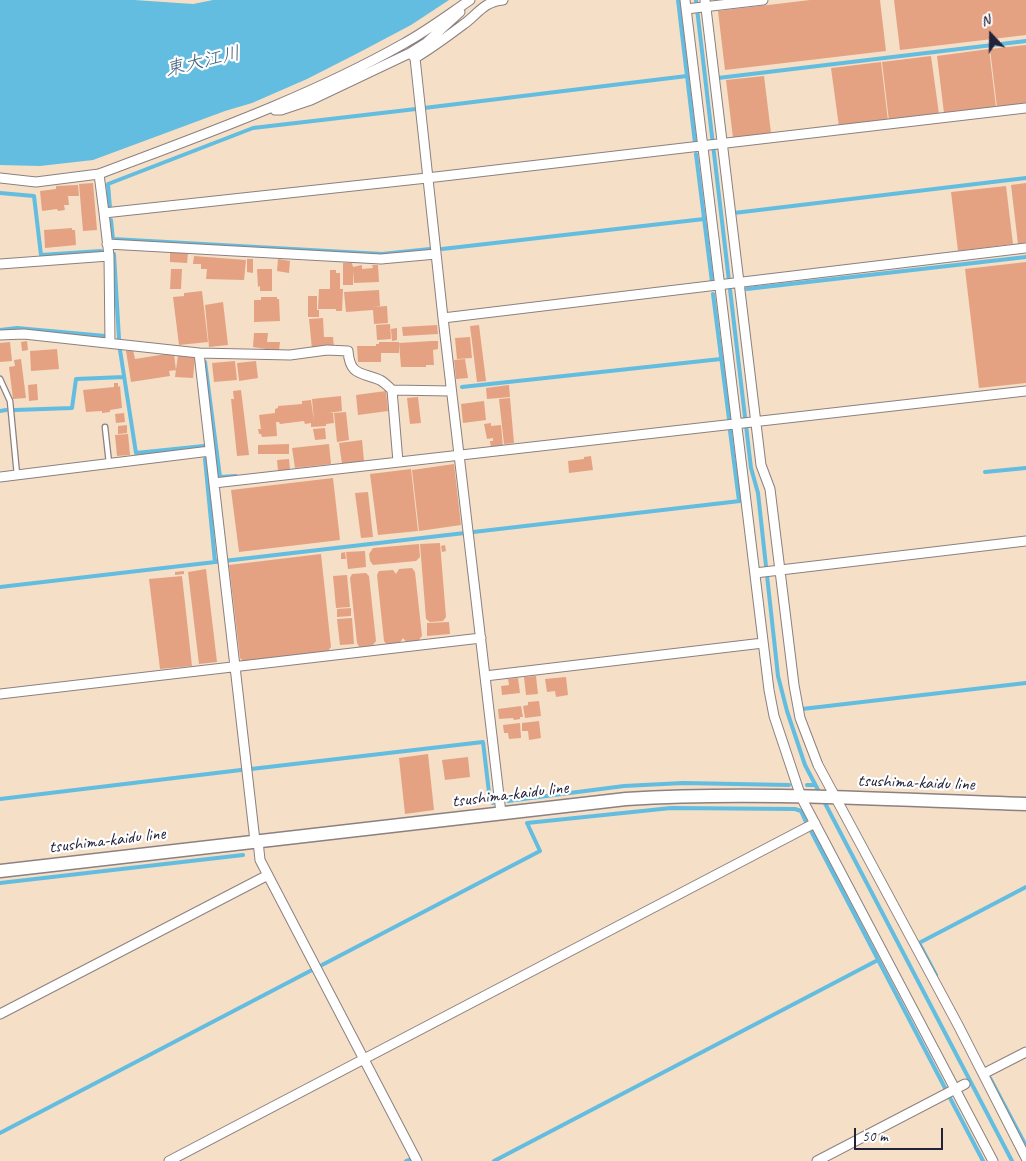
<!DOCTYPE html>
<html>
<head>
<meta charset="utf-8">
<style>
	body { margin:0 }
	#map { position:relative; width:1026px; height:1161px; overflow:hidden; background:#f5dfc6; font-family:Caveat,sans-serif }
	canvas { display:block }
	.north { position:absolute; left:966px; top:10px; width:50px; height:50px; -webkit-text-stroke:4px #fff; paint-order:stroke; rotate:339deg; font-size:14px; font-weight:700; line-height:20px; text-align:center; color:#22223b }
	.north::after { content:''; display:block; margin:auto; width:18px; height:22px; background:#22223b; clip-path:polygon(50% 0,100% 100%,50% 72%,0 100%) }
	.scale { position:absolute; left:854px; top:1128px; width:89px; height:22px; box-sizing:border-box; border:2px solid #22223b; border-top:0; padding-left:6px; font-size:15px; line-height:18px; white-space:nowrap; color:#22223b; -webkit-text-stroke:4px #fff; paint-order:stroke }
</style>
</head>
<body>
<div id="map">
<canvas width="1026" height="1161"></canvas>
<div class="north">N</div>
<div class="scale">50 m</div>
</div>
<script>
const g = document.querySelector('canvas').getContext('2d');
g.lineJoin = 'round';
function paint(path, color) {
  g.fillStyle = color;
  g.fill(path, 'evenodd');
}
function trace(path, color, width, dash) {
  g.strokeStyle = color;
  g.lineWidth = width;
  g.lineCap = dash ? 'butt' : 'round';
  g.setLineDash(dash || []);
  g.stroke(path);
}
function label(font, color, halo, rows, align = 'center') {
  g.font = font + ' Caveat,"Klee One",sans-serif';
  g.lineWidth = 4.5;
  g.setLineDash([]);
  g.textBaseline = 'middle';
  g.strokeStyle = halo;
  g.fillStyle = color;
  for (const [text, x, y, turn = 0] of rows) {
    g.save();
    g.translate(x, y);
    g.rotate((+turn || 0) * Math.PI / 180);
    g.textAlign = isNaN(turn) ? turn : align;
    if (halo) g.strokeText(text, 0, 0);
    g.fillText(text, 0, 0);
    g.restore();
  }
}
const water = new Path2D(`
	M0 0H134L193 4 213 0H449L411 25 360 52 307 79 252 103 225 111 93 160 40 166 0 165Z`);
const stream = new Path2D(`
	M678 0 695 143
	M696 0 751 468 758 493 778 676 787 711 805 765 1012 1161
	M718 78 1026 41
	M424 108 687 76
	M696 154 712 282
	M0 193 34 196 41 255 101 251
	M110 208 108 184 253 128 416 109
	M734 213 1026 178
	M111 220 113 240
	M113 239 382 254 430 249
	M442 249 704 219
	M114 254 119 339
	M747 289 1026 257
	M713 294 729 419
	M0 330 17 328 105 336
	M120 350 136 453 204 446
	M205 362 220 477 236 476
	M462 387 721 359
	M15 410 72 408 76 379 124 377
	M0 411 6 410
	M730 431 739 501
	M205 459 215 562
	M985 472 1026 468
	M0 587 740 501
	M802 709 1026 683
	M251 769 483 742 490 801 493 803
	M807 785H815
	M0 799 241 770
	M508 801 624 786 683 783 789 785
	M811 831 945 1088
	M0 883 243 855
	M322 965 540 851 527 823 671 808 795 809 801 811 806 822
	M936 975 919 943 1026 887
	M990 1078 1026 1146
	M950 1098 983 1161
	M0 1133 312 970
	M406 1161 411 1159
	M494 1161 878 960`);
const building = new Path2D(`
	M810 0H880L886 51 725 70 718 11Z
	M894 0H1026V35L900 50Z
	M1026 45V104L997 107 990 49Z
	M989 49 996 107 944 113 937 56Z
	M931 56 939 114 889 121 882 62Z
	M881 62 888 121 839 127 831 68Z
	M764 76 771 133 733 138 726 80Z
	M93 183 97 230 83 231 79 184Z
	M1026 183V243L1018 244 1011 185Z
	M78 185 79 196H68L69 205H64L65 210 58 211 57 209 42 211 40 191 56 189V186Z
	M1006 186 1013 244 958 251 951 192Z
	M72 228V230H75L76 245 45 248 44 230Z
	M170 253H188L187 263 170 262Z
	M194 256 246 260 244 280 206 279 207 269H201V264H193Z
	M247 259H253V273L247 272Z
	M278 259 290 261 289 273 277 271Z
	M1026 262V383L979 388 965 269Z
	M343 263H352L353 267 362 265V269L373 268 372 265H378L379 282 354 283 353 271V285H343Z
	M171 269H182L181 289H170Z
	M257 269H272V291H260V286L258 287Z
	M330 270H336V273H340V289H343L342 311H336V309H318L319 289H330Z
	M379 290 380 306 372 307 387 306 388 323 374 324 373 310 346 312 344 292Z
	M202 291 208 342 179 345 173 297 184 296V293Z
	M308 296H317V310H319V317H308Z
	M261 297H277V299H279L280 321 254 322V300H261Z
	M223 302 228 345 209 347 205 305Z
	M323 318 324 337H333L334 347 312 349 309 319Z
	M390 324 391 339 377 340 376 325Z
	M437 325 438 334 403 336 402 327Z
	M479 325 486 381 477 382 470 326Z
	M397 328V340L392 341 391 329Z
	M254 333H268L267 342H280L279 351 253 347Z
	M470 337 472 358 457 359 455 338Z
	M27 341 28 350 22 351 21 342Z
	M432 341H438V349L433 350 434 365H426V367H401L399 343Z
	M10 342 12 361 0 362V343Z
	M379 342H399V353H381V362H358L357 346H376V344H379Z
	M57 349 59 369 31 371 30 351Z
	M133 350 135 359 166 354 167 355 174 354 176 370 169 371 170 376 131 382 126 351Z
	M178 355 195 357 193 378 175 377Z
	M21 359 26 398 13 399 9 367 15 366 14 360Z
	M465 359 468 378 456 379 454 360Z
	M235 361 237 380 214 382 212 363Z
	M256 361 258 378 239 381 237 363Z
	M114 383H118V387L120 386 122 408 110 410V412L102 413V411L86 412 83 390 114 387Z
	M37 384 38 400 29 401 28 385Z
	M509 385 510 397 487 399 486 388Z
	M241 390 249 455 237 456 231 399H234L233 391Z
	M386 391 388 411 358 415 356 395Z
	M341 396 342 411 329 413H333L334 423 326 424V426L311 427V423L305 424 304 421 280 424 279 422H276L277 436 262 437 261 434H259L258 429H261L259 415 275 413V409L278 408V406L302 404V401L311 400 314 421 312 399Z
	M418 397 421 423 410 424 407 398Z
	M510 398 514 443 504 444 499 399Z
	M484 401 486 420 463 423 461 404Z
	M346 412 349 440 337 442 334 413Z
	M124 413 125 422 116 423 115 414Z
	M491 423V426L501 425 503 447 491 448 490 441H493V438L487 439 484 424Z
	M127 425V433L118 434V426Z
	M325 428 326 439 315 440 313 429Z
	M128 434 130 455 117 456 115 435Z
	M362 440 364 461 342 464 339 443Z
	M289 444V454H258V445Z
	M329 444 331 464 295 468 292 448Z
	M591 456 593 470 569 473 568 461 584 459V457Z
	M289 459 290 470 278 471 277 460Z
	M454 464 461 525 419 531 412 470Z
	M411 469 418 531 378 535 370 474Z
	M333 478 340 540 239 552 231 490Z
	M368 492 373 537 361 538 355 493Z
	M440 543 446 617 443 621 430 622 426 619 420 544Z
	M419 544 420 557 416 561 373 565 370 561 369 554 373 548Z
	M445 545 446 551 442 552 441 546Z
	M365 551 366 567 348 569 346 552Z
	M345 552 346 559H341V553Z
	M321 554 331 647 328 651 243 661 240 658 229 565Z
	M412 568 415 572 422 636 418 641 407 643 403 638 399 644 387 645 384 641 377 575 379 571 393 570 396 574 399 569Z
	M206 569 217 662 199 664 188 572Z
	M184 571V574L175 575V572Z
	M366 573 369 576 376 641 372 646 360 648 357 643 350 578 352 574Z
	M347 575 350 607 336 608 333 576Z
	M182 576 192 666 160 669 149 579Z
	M351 608V616L337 617V609Z
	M352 618 354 644 340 645 337 619Z
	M449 622 450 634 427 636V623Z
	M536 676 538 694 526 695 524 677Z
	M566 677 568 695 556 697 555 691 547 692 545 679Z
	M518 678 520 693 502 695 501 686 509 685 508 679Z
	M539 701 541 716 525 718 523 706 528 705V702Z
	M521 706 523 717H520V719L514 720 513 718 499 719 498 709Z
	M539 721 541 738 529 740 528 731H522V723Z
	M520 723 521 738 509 739 508 733H504L503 725Z
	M428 754 434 810 405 814 399 758Z
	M468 757 470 777 445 780 442 760Z`);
const lane = new Path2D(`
	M0 379 10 401 17 475
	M105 427 109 463`);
const street = new Path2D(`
	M685 0 769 690 774 716 801 797 993 1161
	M705 0 761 465 770 489 794 685 800 718 818 765 958 1025 1026 1158
	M686 9 763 0
	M410 53 426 43 460 12
	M275 110H281L311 100 410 53 415 58
	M99 174C202 135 307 98 403 44 427 31 448 15 470 0
	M0 178 36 182 99 174 104 213
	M107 244 381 259 436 254
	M0 264 109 256
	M443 318 1026 248
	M0 335 24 334 199 353 290 355 327 350 348 351C350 376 361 372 380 380 384 382 388 386 392 390
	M110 343 109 256 104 213 427 178 1026 108
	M199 353 255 841
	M398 462 392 390 451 391
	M0 477 210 451
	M214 483 1026 391
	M755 573 1026 541
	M485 676 763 643
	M0 694 481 638
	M501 813 443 318 415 58C432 48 448 36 464 24 478 14 483 2 503 0
	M258 841 260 860 417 1161
	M0 1014 268 875
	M983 1074 1026 1052
	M169 1161 815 823
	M817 1161 965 1084`);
const secondary = new Path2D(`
	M0 871 626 799C759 791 893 800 1026 804`);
const streetNames = [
	["tsushima-kaidu line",916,783,2],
	["tsushima-kaidu line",510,795,-7],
	["tsushima-kaidu line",107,841,-7]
];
const waterNames = [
	["東大江川",203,62,-13]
];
paint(water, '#62bde0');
trace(stream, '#62bde0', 4);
paint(building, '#e4a283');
trace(lane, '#8c8080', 7);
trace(street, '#8c8080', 11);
trace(secondary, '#8c8080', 15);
trace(lane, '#fff', 4.5);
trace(street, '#fff', 9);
trace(secondary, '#fff', 12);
label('18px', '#22223b', '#fff', streetNames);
label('italic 19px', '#3c607d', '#fff', waterNames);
</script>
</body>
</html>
